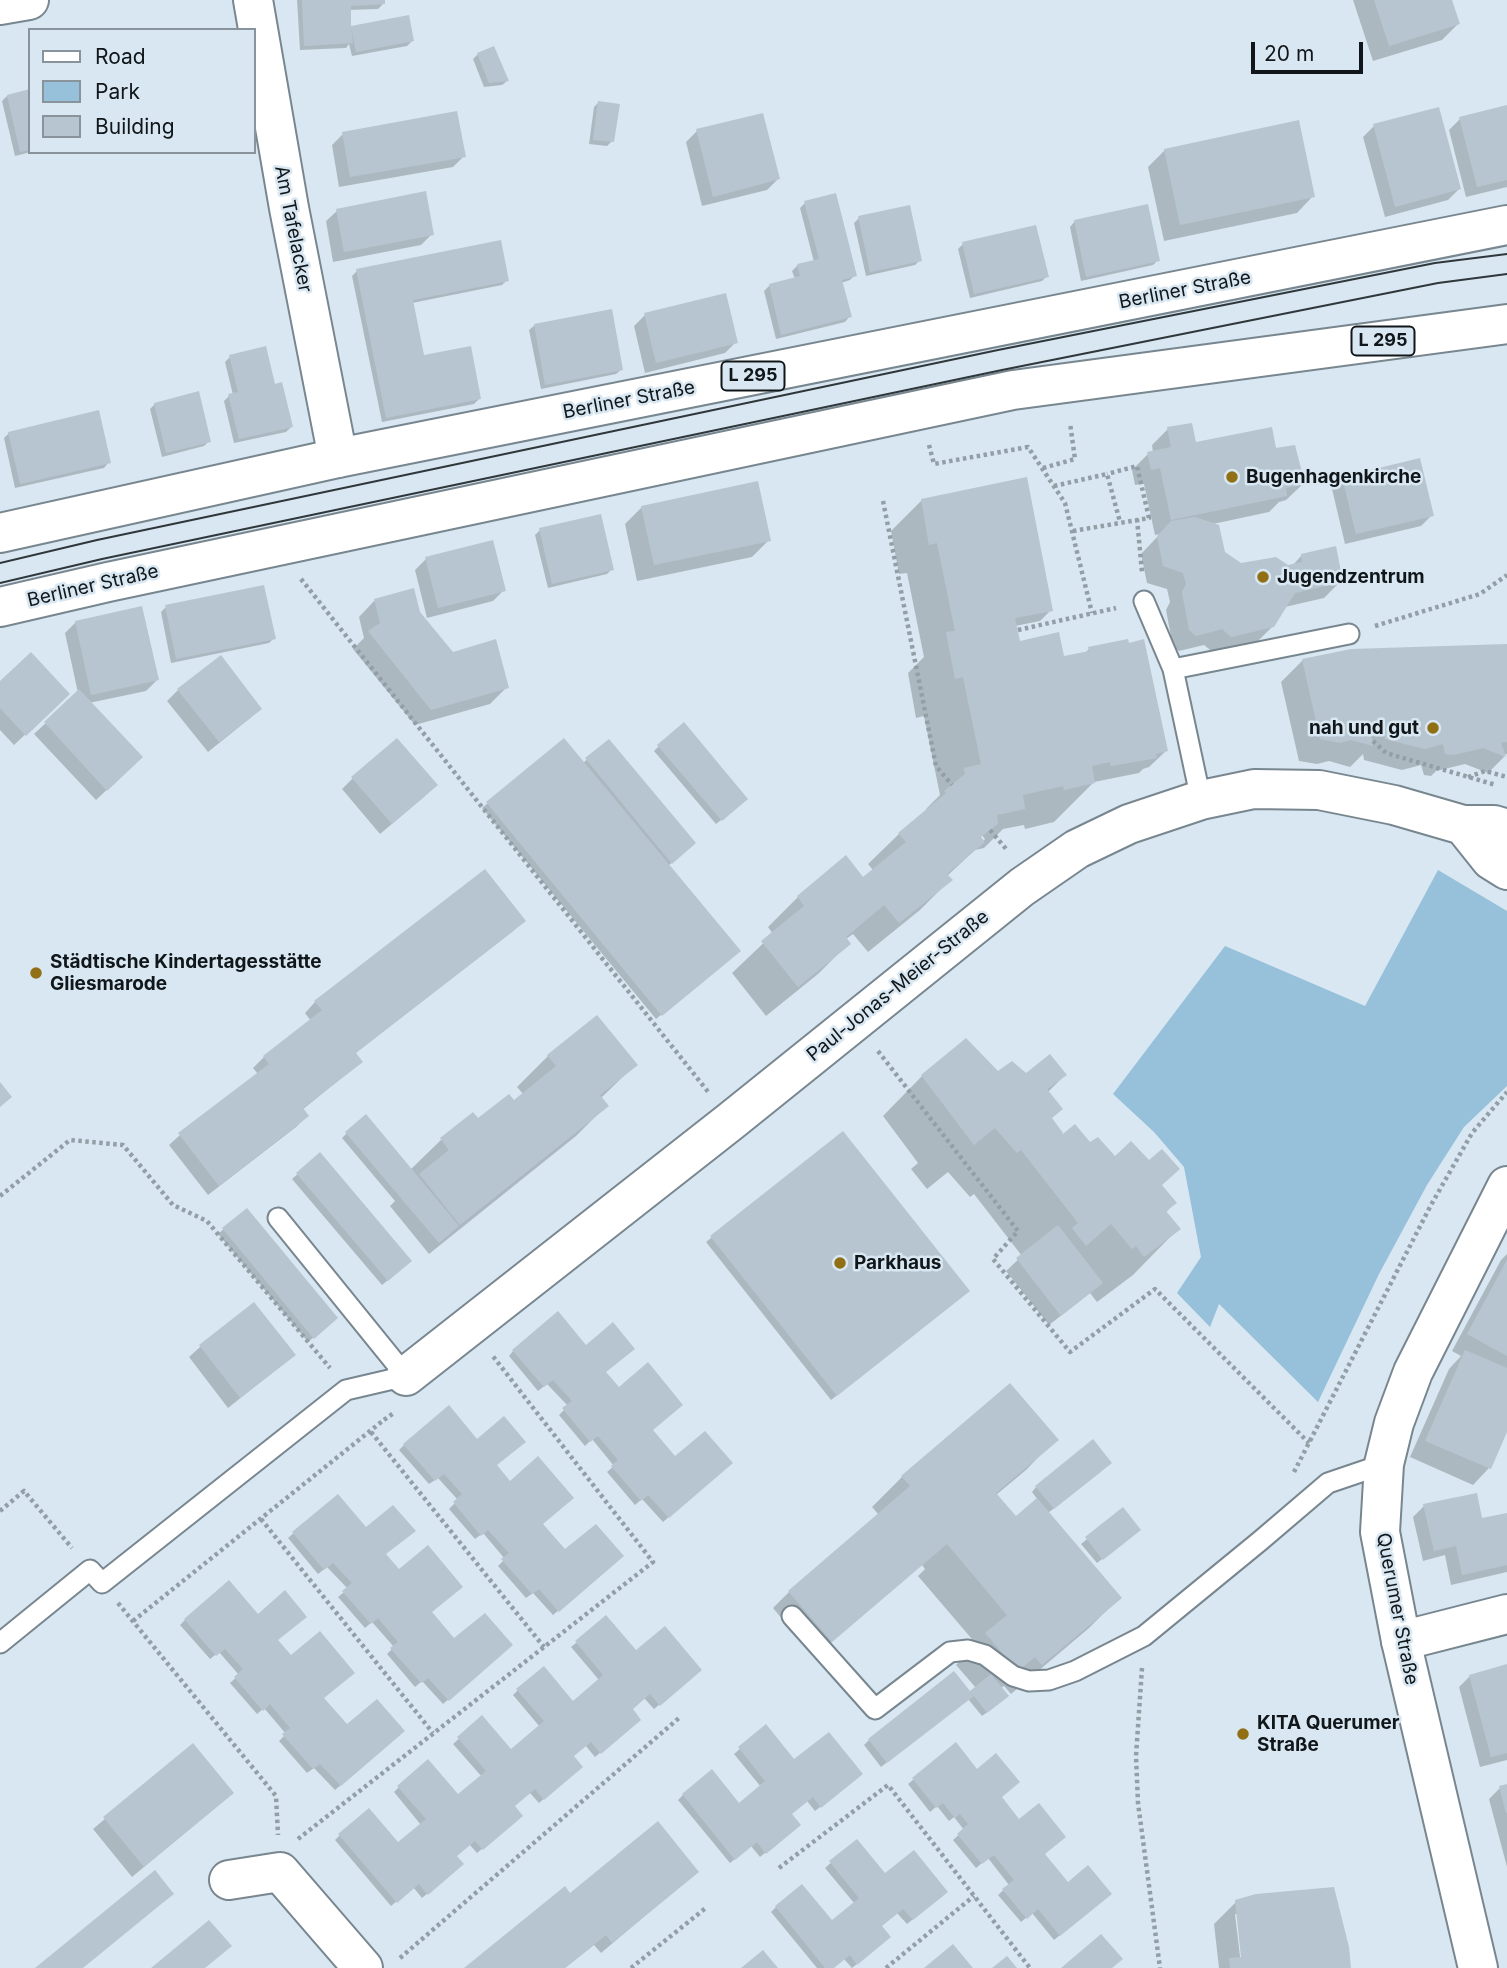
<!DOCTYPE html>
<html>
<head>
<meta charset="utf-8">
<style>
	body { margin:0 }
	#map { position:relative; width:1507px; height:1968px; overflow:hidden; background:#d8e7f1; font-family:Inter,sans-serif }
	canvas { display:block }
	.legend { position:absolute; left:28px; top:28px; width:228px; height:126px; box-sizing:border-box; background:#d8e7f1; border:2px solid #88939b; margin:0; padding:9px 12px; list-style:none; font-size:21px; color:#101619 }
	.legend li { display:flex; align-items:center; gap:14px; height:35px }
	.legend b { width:35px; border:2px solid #88939b }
	.scale { position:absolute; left:1251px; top:42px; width:112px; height:32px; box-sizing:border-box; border:4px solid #101619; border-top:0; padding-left:9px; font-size:21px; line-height:24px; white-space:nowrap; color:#101619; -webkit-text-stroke:5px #d8e7f1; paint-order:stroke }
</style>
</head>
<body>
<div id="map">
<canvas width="1507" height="1968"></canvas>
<ul class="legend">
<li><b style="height:9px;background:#fff"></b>Road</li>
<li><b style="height:19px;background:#97c0da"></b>Park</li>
<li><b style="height:19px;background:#b6c5cf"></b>Building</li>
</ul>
<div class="scale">20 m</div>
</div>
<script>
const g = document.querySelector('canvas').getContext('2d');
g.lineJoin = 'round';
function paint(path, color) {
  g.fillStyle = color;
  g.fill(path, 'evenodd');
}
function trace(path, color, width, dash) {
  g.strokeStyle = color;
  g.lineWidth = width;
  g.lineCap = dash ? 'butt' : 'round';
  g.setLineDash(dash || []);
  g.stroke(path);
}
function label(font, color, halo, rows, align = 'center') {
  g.font = font + ' Inter,sans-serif';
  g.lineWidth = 5;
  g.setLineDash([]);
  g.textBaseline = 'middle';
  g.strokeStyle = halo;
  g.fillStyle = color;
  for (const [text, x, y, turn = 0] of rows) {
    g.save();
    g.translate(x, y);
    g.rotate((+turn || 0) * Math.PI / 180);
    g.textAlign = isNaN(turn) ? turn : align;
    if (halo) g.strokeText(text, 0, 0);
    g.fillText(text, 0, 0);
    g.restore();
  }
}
const green = new Path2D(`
	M1438 870 1507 911V1086L1464 1127 1427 1185 1379 1274 1318 1402 1219 1304 1210 1327 1177 1293 1201 1257 1184 1167 1154 1132 1113 1094 1225 946 1365 1006Z`);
const shadow = new Path2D(`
	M297 0H383V4L378 9 349 10 350 28 407 17 412 41 407 46 352 56 349 44 346 48 300 50Z
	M1353 0H1451L1458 24 1442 40 1373 61Z
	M478 54 507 81 502 85 484 87 473 59Z
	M30 91 31 152 15 156 2 101 7 96Z
	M599 102 612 141 607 146 589 144 594 107Z
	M1507 106V187L1466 197 1449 130 1460 119Z
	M1374 126 1459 189 1448 200 1385 217 1363 137Z
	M697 131 778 179 767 190 702 206 686 142Z
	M343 134 464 156 453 167 339 187 332 145Z
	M1165 150 1313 196 1297 213 1164 241 1148 167Z
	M805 203 855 275 850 280 841 283 850 316 845 322 776 339 764 291 769 286 795 279 792 271 797 266 814 262 800 208Z
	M337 211 432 234 421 245 333 262 326 221Z
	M859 218 920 260 915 265 866 276 854 223Z
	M1075 221 1158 260 1153 265 1081 281 1070 227Z
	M963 244 1047 276 1042 281 970 298 958 249Z
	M357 271 507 280 502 285 412 303 423 357 479 399 474 404 382 422 352 276Z
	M645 315 736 342 725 353 645 373 634 326Z
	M535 325 622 369 616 374 541 389 529 330Z
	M230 357 274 386 291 427 286 432 234 443 224 401 229 396 233 395 225 362Z
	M155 404 209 441 204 446 162 457 150 409Z
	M1168 429 1194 444 1275 450 1303 484 1286 500 1279 502 1269 512 1213 524 1223 553 1240 565 1288 566H1292L1302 555 1341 581 1324 598 1285 607 1273 626 1256 643 1214 653 1204 645 1179 651 1173 647 1166 610 1170 602 1167 589 1147 583 1141 554 1160 534 1155 535 1144 484 1135 485 1132 470 1148 454 1153 453 1152 445Z
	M9 433 109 462 104 468 15 488 4 438Z
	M1343 478 1432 515 1421 526 1345 544 1332 489Z
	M922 500 1051 610 1040 621 1015 626 1019 645 1063 658 1084 654 1089 649 1166 751 1149 767 1143 769 1139 773 1094 782 1054 822 1025 829 1024 825 1003 829 984 848 975 850 947 876 950 880 920 910 868 952 853 934 846 939 849 943 818 974 766 1016 732 973 773 934 768 927 798 897 862 879 873 870 868 864 899 834 926 812V809L940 795 924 716 916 718 908 673 924 657 907 573 899 574 891 531ZM949 794 985 839 983 841Z
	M642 507 769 540 752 557 637 581 625 524Z
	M540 530 612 569 607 574 548 588 535 535Z
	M426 559 504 590 493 601 427 618 415 570Z
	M375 600 419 612 452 654 507 687 490 704 415 725 353 649 364 638 359 617Z
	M166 607 274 638 269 643 171 663 161 612Z
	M76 622 157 680 146 691 89 703 130 768 96 800 34 734 78 693 65 633Z
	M1507 646V754L1503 755 1504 757 1488 773 1465 764 1436 771 1431 776 1424 775 1421 765 1402 770 1364 760 1363 754 1350 767 1329 761 1317 764 1299 761 1281 682 1303 660Z
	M0 684 68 694 14 745 0 730Z
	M178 690 260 709 249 719 208 752 167 701Z
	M564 740 583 763 609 741 689 848 668 866 733 955 656 1019 482 808Z
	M659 746 741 804 716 824 654 751Z
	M353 778 425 796 380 834 342 789Z
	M523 921 512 932 354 1054 349 1072 302 1110 307 1116 296 1127 208 1195 169 1145 180 1135 258 1074 253 1068 264 1057 311 1021 305 1013 315 1002Z
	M597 1017 635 1065 600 1099 606 1106 576 1136 429 1254 390 1206 395 1201 342 1138 347 1133 410 1170 441 1140 473 1114 478 1120 524 1095 517 1087 548 1056Z
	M997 1072 1026 1075H1065L1047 1093 1050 1119 1064 1136 1090 1145 1114 1159 1149 1163 1161 1186 1175 1203 1165 1213 1178 1229 1133 1275 1097 1302 1090 1293 1049 1325 1006 1271 1022 1256 974 1194 970 1197 948 1172 927 1189 911 1169 918 1163 883 1116 922 1076Z
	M843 1133 963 1296 831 1400 706 1242Z
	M319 1155 405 1266 382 1285 292 1179Z
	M246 1210 331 1323 308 1342 218 1234Z
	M1507 1254V1428L1489 1468 1473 1485 1410 1457 1449 1369 1461 1356 1452 1351 1501 1260Z
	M254 1305 282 1365 228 1408 189 1357 200 1347Z
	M513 1351 604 1372 675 1458 726 1467 663 1522 642 1499 635 1505 607 1472 614 1466 592 1439 585 1446 559 1415 568 1406 547 1384 538 1391 509 1356Z
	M1056 1439 1026 1470 996 1495 1015 1518 1038 1500 1032 1492 1036 1487 1105 1468 1048 1513 1120 1597 1089 1628 1011 1694 1004 1686 1001 1688 1002 1701 982 1716 968 1699 881 1767 864 1745 869 1740 970 1693 976 1688 956 1665 977 1645 918 1576 925 1569 922 1565 814 1657 773 1608 789 1592 879 1515 872 1507 902 1477Z
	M404 1445 495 1466 565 1552 617 1561 553 1615 533 1593 526 1598 498 1566 505 1559 483 1533 475 1539 449 1509 458 1500 438 1478 429 1484 399 1450Z
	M337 1496 454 1640 506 1650 443 1704 422 1681 415 1687 387 1654 394 1647 372 1622 365 1628 338 1597 348 1589 327 1567 318 1574 288 1538Z
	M1424 1506 1481 1521 1507 1515V1572L1451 1585 1445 1555 1423 1561 1413 1517Z
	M1123 1510 1134 1534 1097 1563 1081 1544Z
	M185 1620 276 1641 346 1726 398 1736 335 1790 314 1768 307 1773 279 1741 286 1734 264 1708 257 1714 230 1683 239 1675 219 1652 210 1659 180 1625Z
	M576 1643 636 1652 695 1675 654 1709 644 1698 631 1710 634 1724 595 1757 585 1745 572 1756 576 1772 539 1803 530 1793 513 1807 516 1821 477 1853 469 1844 455 1857 457 1869 422 1898 413 1887 391 1906 335 1840 340 1835 398 1844 421 1825 394 1792 399 1787 458 1797 482 1777 453 1744 482 1718 511 1752 540 1727 513 1695 518 1690 572 1703 599 1680 571 1647Z
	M1507 1666V1760L1480 1767 1459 1687 1470 1676Z
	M765 1727 794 1762 856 1778 815 1811 807 1801 790 1815 794 1829 760 1857 751 1846 730 1863 678 1800 683 1795 739 1805 761 1787 734 1754Z
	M193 1745 221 1803 132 1877 93 1829Z
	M956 1745 1000 1798 1067 1884 1105 1899 1054 1940 1032 1913 1021 1922 998 1895 1009 1885 988 1858 976 1868 953 1840 964 1830 954 1817 949 1821 937 1806 930 1812 908 1784Z
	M1507 1786V1867L1489 1799 1500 1788Z
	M856 1841 885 1876 941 1897 907 1924 897 1913 880 1927 884 1942 852 1968 844 1959 833 1968H817L771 1912 776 1907 831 1922 854 1903 825 1868Z
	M697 1872 601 1953 594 1945 565 1968H467L570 1896Z
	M1236 1902 1349 1968H1219L1214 1924ZM1235 1914H1238L1244 1965H1241Z`);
const building = new Path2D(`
	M302 0H385V4L351 6V26L409 15 414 41 356 52 351 26 353 43 304 46Z
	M1374 0H1452L1460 24 1389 46Z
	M494 46 509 81 489 83 477 53Z
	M30 89V150L20 152 7 95Z
	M598 101 620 104 614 142 593 140Z
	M1507 105V180L1477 187 1459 117Z
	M1439 107 1461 189 1395 207 1373 124Z
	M457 111 466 157 350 177 342 132Z
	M763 113 780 179 713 197 696 129Z
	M1299 120 1315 197 1180 225 1164 149Z
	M426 191 434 235 344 252 336 209Z
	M836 193 857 276 842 280 852 317 781 335 769 284 800 276 797 264 819 259 804 201Z
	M1148 204 1160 261 1086 277 1074 220Z
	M910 205 922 261 870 272 858 216Z
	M1036 225 1049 277 974 294 962 242Z
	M501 240 509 281 413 300 424 355 471 346 481 399 386 418 356 269Z
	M726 293 738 343 656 363 644 313Z
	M612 309 623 370 545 385 534 324Z
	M266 346 275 384 282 382 293 427 239 439 228 394 238 392 229 355Z
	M199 391 211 442 166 453 154 403Z
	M99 410 111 463 20 484 8 432Z
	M1192 423 1196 442 1272 427 1276 448 1295 445 1305 484 1286 488 1287 496 1171 520 1160 468 1151 470 1147 452 1171 447 1167 427Z
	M1420 458 1434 516 1356 534 1342 477Z
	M1027 477 1053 611 1015 618 1020 641 1059 632 1064 656 1089 651 1088 647 1128 639 1129 643 1144 639 1168 751 1156 754 1157 758 1111 766 1110 762 1092 766 1095 783 1064 790 1063 786 1023 795 1025 809 997 815 998 824 981 837 985 842 947 874 953 880 899 923 884 905 846 937 851 944 798 987 761 941 804 906 797 896 846 855 863 877 906 842 898 833 946 793 944 791 965 774 964 768 981 764 963 677 955 679 946 632 955 631 937 543 929 545 921 499Z
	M758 481 771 541 654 565 641 506Z
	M601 514 614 570 552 584 539 528Z
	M1195 517 1219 525 1225 552 1241 563 1276 557 1288 565 1302 562 1301 554 1336 546 1343 582 1295 593 1274 627 1231 637 1222 629 1196 636 1189 630 1182 592 1186 584 1183 573 1163 566 1157 536 1171 521Z
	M493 540 506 591 438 608 425 557Z
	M264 585 276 639 176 659 165 605Z
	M414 588 420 612 453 652 496 639 509 688 431 710 368 631 380 623 374 599Z
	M142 606 159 680 91 695 75 621Z
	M1507 644V742L1501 743 1506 757 1483 748 1454 755 1445 754 1443 744 1425 749 1385 739 1384 732 1371 735 1373 746 1351 740 1340 743 1320 739 1302 659 1351 649Z
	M31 652 70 694 26 736 0 708V681Z
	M221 655 262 709 219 742 177 689Z
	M79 689 143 757 107 791 44 722Z
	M684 722 748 799 722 821 657 745Z
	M397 738 438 785 392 824 351 777Z
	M564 738 741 951 662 1016 486 802Z
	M609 739 696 843 672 864 585 758Z
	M485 869 526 921 356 1053 363 1062 303 1108 309 1116 219 1186 178 1133 269 1064 263 1056 322 1010 314 1001Z
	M597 1015 638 1065 600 1095 609 1106 460 1225 419 1174 449 1150 440 1138 473 1112 478 1118 509 1094 514 1100 556 1066 547 1055Z
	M966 1038 998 1071 1012 1061 1026 1073 1050 1054 1067 1075 1047 1089 1063 1109 1052 1118 1063 1133 1058 1138 1075 1124 1090 1142 1098 1137 1115 1156 1131 1141 1149 1160 1162 1149 1180 1169 1162 1185 1177 1203 1166 1211 1181 1229 1144 1257 1136 1246 1132 1249 1111 1224 1086 1246 1072 1228 1078 1223 1021 1150 1017 1153 995 1128 974 1145 921 1075Z
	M0 1082 12 1097 0 1107Z
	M366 1114 459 1226 439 1243 345 1132Z
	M843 1131 970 1291 837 1396 710 1236Z
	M320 1152 412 1261 388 1281 296 1173Z
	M247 1208 338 1318 314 1339 222 1228Z
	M1058 1225 1103 1283 1061 1316 1016 1258Z
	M1507 1260V1356L1467 1334Z
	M254 1302 296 1355 240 1398 199 1345Z
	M558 1311 586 1345 613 1322 635 1349 606 1372 619 1387 648 1362 683 1405 653 1430 675 1456 705 1431 733 1463 669 1518 648 1495 641 1501 611 1466 618 1460 598 1436 590 1442 562 1408 572 1401 553 1380 544 1387 512 1350Z
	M1465 1350 1507 1368V1432L1491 1469 1425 1441Z
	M1010 1383 1059 1440 996 1493 1016 1516 1037 1498 1122 1598 1042 1665 1035 1657 1018 1671 985 1633 1007 1615 947 1544 832 1642 788 1591 910 1486 901 1476Z
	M449 1405 477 1439 504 1416 526 1442 497 1465 510 1481 538 1456 574 1498 543 1524 565 1549 596 1524 624 1556 559 1612 539 1589 532 1594 501 1559 509 1553 488 1530 481 1536 453 1502 462 1494 444 1474 435 1481 403 1444Z
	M1093 1439 1112 1463 1054 1509 1035 1486Z
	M1477 1493 1482 1518 1507 1513V1565L1462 1575 1456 1546 1434 1551 1423 1504Z
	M338 1494 366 1527 393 1505 416 1531 386 1554 399 1569 428 1545 463 1587 432 1612 454 1638 485 1613 513 1645 449 1701 428 1678 421 1683 390 1648 398 1642 378 1618 371 1624 342 1591 352 1583 333 1563 324 1570 292 1532Z
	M1123 1507 1141 1530 1103 1560 1085 1537Z
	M229 1580 258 1614 285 1590 307 1617 278 1640 291 1655 320 1631 355 1673 324 1698 347 1724 377 1699 405 1731 341 1786 320 1764 313 1769 282 1734 290 1728 270 1704 263 1711 234 1677 243 1669 225 1649 216 1656 184 1619Z
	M606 1615 636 1650 665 1626 702 1670 660 1706 650 1694 633 1709 641 1720 601 1754 591 1742 574 1756 583 1767 544 1800 535 1789 515 1806 523 1816 483 1850 475 1841 457 1856 464 1864 428 1895 419 1884 397 1903 338 1834 369 1808 398 1842 426 1819 397 1786 428 1759 458 1794 486 1771 457 1737 482 1715 511 1749 544 1721 516 1689 544 1666 573 1701 603 1675 575 1641Z
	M1507 1664V1753L1491 1757 1469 1675Z
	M954 1671 970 1691 991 1674 1009 1696 987 1713 974 1696 887 1763 868 1739Z
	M766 1724 794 1759 829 1732 863 1774 821 1808 813 1797 792 1814 801 1825 766 1854 757 1842 735 1860 682 1794 712 1769 739 1803 765 1781 738 1747Z
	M956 1742 977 1769 996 1753 1020 1782 1002 1797 1019 1819 1039 1803 1066 1837 1045 1854 1068 1882 1088 1865 1112 1894 1060 1936 1038 1909 1027 1919 1002 1889 1014 1880 994 1855 982 1864 957 1834 968 1824 960 1814 955 1818 943 1803 936 1808 912 1778Z
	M193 1743 234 1793 144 1867 103 1817Z
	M1507 1784V1813H1506L1499 1786Z
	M658 1821 699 1872 612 1943 606 1935 565 1968H464L565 1886 570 1893Z
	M857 1839 885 1873 914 1850 948 1892 913 1920 903 1909 882 1926 891 1937 857 1965 850 1955 834 1968H825L775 1906 802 1884 832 1920 859 1898 829 1861Z
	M155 1870 174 1894 160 1905 83 1968H35Z
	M1334 1887 1349 1947 1351 1968H1230L1229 1958 1241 1957 1235 1900 1256 1894Z
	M209 1920 232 1946 205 1968H151Z
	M1101 1934 1123 1959 1112 1968H1061Z
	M953 1944 973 1968H924Z
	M763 1950 778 1968H741Z
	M1007 1956 1017 1968H992Z`);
const path = new Path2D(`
	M929 445 934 464 1028 447 1065 503 1092 613
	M1043 468 1075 459 1070 423
	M1054 486 1107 474 1120 522
	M883 501 936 766 952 785
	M1137 519 1142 572
	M1073 531 1149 518 1137 466 1107 474
	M301 579 709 1093
	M1375 626 1480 594 1507 575
	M1018 630 1116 608
	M1373 741 1386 753 1496 785
	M1468 777 1485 771 1507 777
	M990 830 1007 850
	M878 1051 1018 1231 993 1259 1070 1352 1155 1289 1309 1443
	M0 1196 70 1140 123 1145 173 1205 207 1221 330 1368
	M384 1420 395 1412
	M371 1432 544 1647
	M1294 1472 1431 1205 1472 1133 1507 1092
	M0 1511 24 1491 72 1548
	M261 1519 433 1733
	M118 1603 276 1796 278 1835
	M133 1621 385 1419
	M1142 1668 1136 1756 1138 1803 1160 1968
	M298 1839 653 1562 492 1355
	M779 1868 888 1785 1030 1968
	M400 1958 679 1718
	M631 1968 707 1907
	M886 1968 974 1896`);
const lane = new Path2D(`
	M1144 601 1173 669
	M1201 800 1173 669 1349 634
	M792 1616 875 1709 950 1652 968 1650 985 1655 1013 1676 1029 1681 1049 1680 1075 1671 1144 1636 1260 1541 1328 1483 1384 1464
	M0 1643 90 1570 102 1583 346 1390 406 1376 278 1218`);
const street = new Path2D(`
	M253 0 289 208 338 458
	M0 5 29 0
	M1463 825 1491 860 1507 870
	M406 1376 731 1121 1022 887 1077 849 1129 824 1201 800 1254 789 1319 790 1394 805 1463 825H1494L1507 829
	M1401 1641 1507 1614
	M229 1880 280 1872 363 1968`);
const secondary = new Path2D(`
	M1478 1968 1401 1641 1380 1532 1384 1464 1394 1423 1413 1372 1507 1186`);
const primary = new Path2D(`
	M0 533 338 458 1507 225
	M0 607 108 582 1013 390 1507 324`);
const tram = new Path2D(`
	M0 563 97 540 998 350 1435 263 1507 254
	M0 583 102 559 1002 370 1438 283 1507 274`);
const markers = [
	[1232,477,7,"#906f15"],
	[1263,577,7,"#906f15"],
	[1433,728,7,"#906f15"],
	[36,973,7,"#906f15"],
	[840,1263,7,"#906f15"],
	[1243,1734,7,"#906f15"]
];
const shields = [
	[1383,341,63],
	[753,376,63]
];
const shieldNames = [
	["L 295",1383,341],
	["L 295",753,376]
];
const streetNames = [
	["Am Tafelacker",293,229,79],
	["Berliner Straße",1185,290,-11],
	["Berliner Straße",629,400,-11],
	["Berliner Straße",93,586,-13],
	["Paul-Jonas-Meier-Straße",898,986,-39],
	["Querumer Straße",1397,1609,79]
];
const poiNames = [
	["Bugenhagenkirche",1246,477],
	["Jugendzentrum",1277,577],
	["nah und gut",1419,728,"right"],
	["Städtische Kindertagesstätte",50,962],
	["Gliesmarode",50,984],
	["Parkhaus",854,1263],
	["KITA Querumer",1257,1723],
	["Straße",1257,1745]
];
paint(green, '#97c0da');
paint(shadow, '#0003');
paint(building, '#b6c5cf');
trace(lane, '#78868f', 23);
trace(street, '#78868f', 42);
trace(secondary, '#78868f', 42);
trace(primary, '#78868f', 42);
trace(path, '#939fa7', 4.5, [3.5, 3.5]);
trace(lane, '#fff', 19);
trace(street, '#fff', 38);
trace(secondary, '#fff', 38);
trace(primary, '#fff', 38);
trace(tram, '#2f373b', 2);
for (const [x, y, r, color] of markers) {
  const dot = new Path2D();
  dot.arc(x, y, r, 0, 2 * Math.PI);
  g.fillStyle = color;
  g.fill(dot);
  trace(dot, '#d8e7f1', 2.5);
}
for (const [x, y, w] of shields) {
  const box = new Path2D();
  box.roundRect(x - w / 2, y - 14.5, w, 29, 5);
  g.fillStyle = '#d8e7f1';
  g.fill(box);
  trace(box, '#101619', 2);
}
label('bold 18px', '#101619', null, shieldNames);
label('19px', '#101619', '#d8e7f1', streetNames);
label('bold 19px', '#101619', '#d8e7f1', poiNames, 'left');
</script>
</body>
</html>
